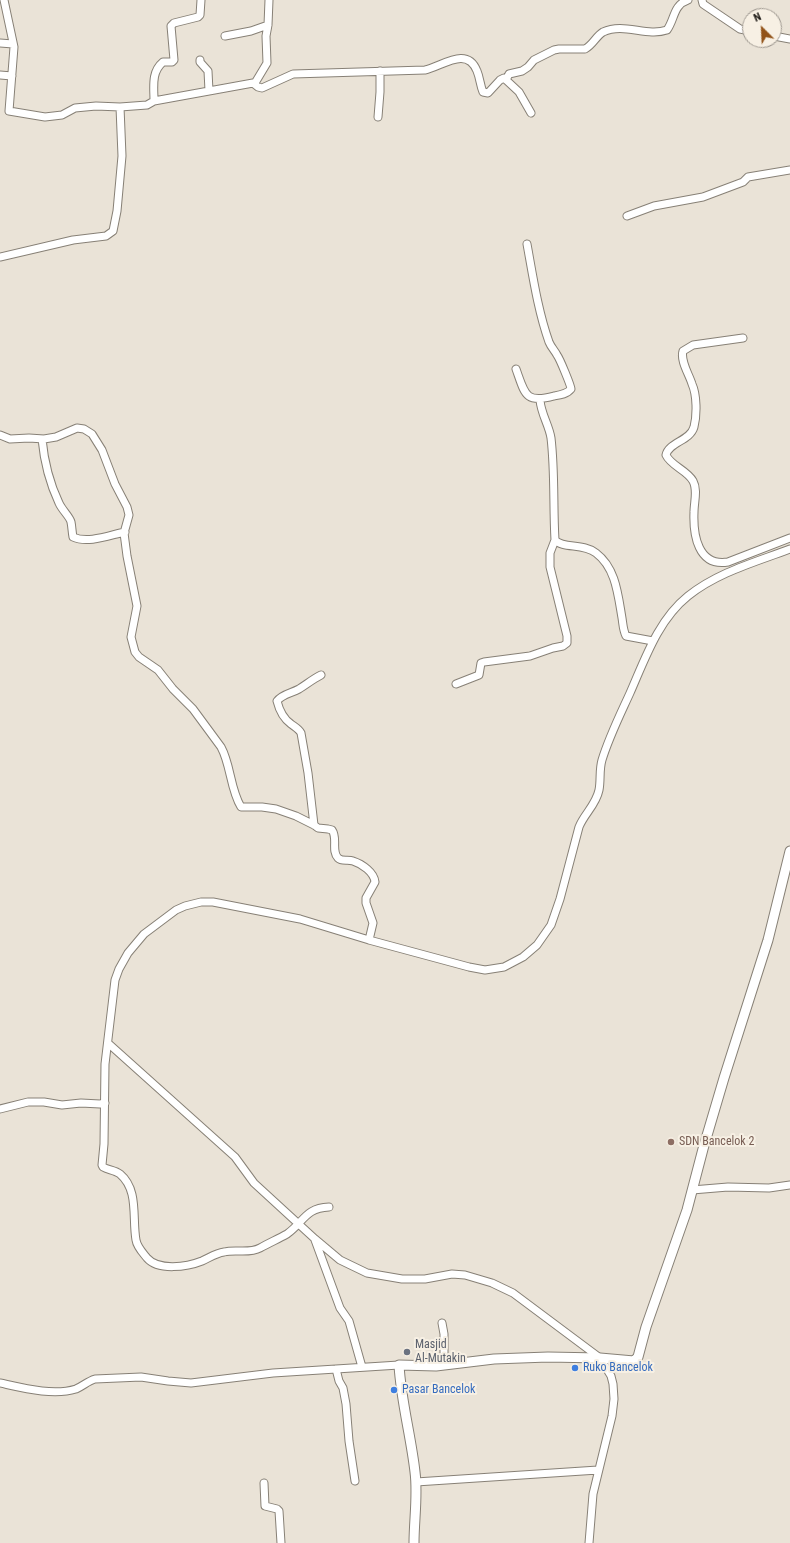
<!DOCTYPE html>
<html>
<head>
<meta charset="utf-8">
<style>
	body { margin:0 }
	#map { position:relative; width:790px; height:1543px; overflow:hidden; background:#eae3d7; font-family:"Roboto Condensed",sans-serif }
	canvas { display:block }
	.north { position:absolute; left:742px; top:8px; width:40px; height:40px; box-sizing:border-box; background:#f7f0e4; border:1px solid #9e9890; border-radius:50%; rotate:336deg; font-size:11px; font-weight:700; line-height:16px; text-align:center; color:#181511 }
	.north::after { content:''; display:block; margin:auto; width:14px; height:18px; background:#925319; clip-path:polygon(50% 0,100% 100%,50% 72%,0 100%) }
</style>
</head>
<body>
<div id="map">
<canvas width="790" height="1543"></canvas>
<div class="north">N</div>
</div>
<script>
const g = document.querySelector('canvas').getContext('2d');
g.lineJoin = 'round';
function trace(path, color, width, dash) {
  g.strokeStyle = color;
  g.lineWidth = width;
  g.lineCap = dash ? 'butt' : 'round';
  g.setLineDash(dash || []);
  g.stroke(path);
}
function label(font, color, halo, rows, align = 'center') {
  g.font = font + ' "Roboto Condensed",sans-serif';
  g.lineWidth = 4;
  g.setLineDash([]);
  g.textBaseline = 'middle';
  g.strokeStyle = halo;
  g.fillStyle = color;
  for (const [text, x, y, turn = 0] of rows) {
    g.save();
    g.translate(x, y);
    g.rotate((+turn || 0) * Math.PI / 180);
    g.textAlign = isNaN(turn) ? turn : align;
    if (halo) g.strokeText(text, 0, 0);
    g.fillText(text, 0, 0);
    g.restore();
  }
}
const minor = new Path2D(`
	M4 0 14 47 9 111 45 117 62 115 75 108 96 106 120 107
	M702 0 703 4 740 29 750 31
	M225 36 251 31 268 25
	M774 36 790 39
	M0 43 13 44
	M200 60V62L208 71 209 91
	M0 75 12 76
	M506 80 509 74 522 71 528 67 534 60 554 50 559 49H585C593 45 596 36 603 32 624 22 646 37 667 30 675 19 673 5 688 0
	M255 83 267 63 266 36 268 25 269 0
	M154 101 253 83 258 87 262 88 293 74 425 70C441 67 467 45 477 71 480 78 480 85 483 92L488 93 500 80 504 78 519 92 531 113
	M378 117 380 92V71
	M627 216 654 206 703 197 743 182 748 177 790 170
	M0 257 73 240 106 236 113 231 117 211 122 156 120 107 147 105 154 101C154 87 151 72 163 62H172L174 60 171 26 174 23 198 17 200 15 201 0
	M743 338 693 345 683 351C680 361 689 374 692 384 697 395 697 415 694 427 690 441 669 442 666 455 671 466 687 470 693 481 698 490 694 502 694 512 693 535 698 567 728 562L790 538
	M516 369C525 394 525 404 554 396 560 395 567 394 571 389 571 386 560 359 557 355 555 351 551 347 549 342 538 311 533 277 527 244
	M540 400C541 414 549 425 551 438 555 472 553 506 555 540 563 549 583 543 596 553 616 568 618 595 622 618 623 624 623 630 626 636L653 641
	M0 435 10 439 29 438 44 439 56 437 77 428 84 429 92 434 102 450 115 484 127 507 129 515 124 533 127 556 137 606 131 637 135 652 139 657 158 670 173 689 193 709 221 747C231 765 230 789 241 807H262L276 809 296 816 314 825 318 828 328 829 332 830C338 838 331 851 338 858 342 862 348 859 353 861 362 864 374 872 375 882L366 898V903L373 923 369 940
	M42 439C44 460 50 484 59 503 62 510 70 517 71 522 72 527 72 532 73 537 88 544 110 535 125 532
	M456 684 479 675 481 663 484 662 530 656 553 648 563 646 567 643V636L550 567V553L555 540
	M314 825 308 773 301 733C299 729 295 727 291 724 284 719 279 709 277 701 282 694 292 693 299 689 307 684 313 679 321 675
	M109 1044 235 1157 254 1183 315 1239 340 1260 367 1273 402 1279H425L452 1274 465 1275 492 1283 513 1293 600 1358 611 1376 613 1384 614 1399 612 1416 593 1494 589 1543
	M0 1109 28 1102H44L62 1105 81 1103 100 1104 105 1103
	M692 1190 728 1187 769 1188 790 1185
	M329 1207C305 1208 304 1222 287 1234 278 1239 269 1243 260 1248 249 1254 236 1249 224 1252 216 1253 209 1258 202 1261 187 1267 158 1271 147 1258 143 1253 137 1247 136 1240 132 1218 139 1190 120 1174 115 1170 108 1170 103 1167L102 1165 104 1144 105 1064 115 980 119 969 128 953 144 934 176 910 185 906 201 902H213L300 919 369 940 469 967 485 970 504 967 523 957 537 945 551 925 560 899 579 827C584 814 596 805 599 790 601 780 599 770 602 760 609 737 620 715 630 693 645 659 658 620 688 596 718 572 756 562 790 549
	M315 1240 340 1308 349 1321 362 1367
	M442 1323 444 1334V1365
	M336 1369 339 1381 343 1388 346 1404 349 1441 355 1481
	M0 1383C23 1388 53 1396 76 1389 83 1386 88 1381 95 1379L141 1377 168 1381 191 1383 273 1373 399 1365
	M416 1482 598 1470
	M264 1483 265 1506 277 1509 279 1511 281 1543`);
const tertiary = new Path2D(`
	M414 1543C414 1520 418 1495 415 1472 411 1436 401 1401 399 1365L436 1366 494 1359 548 1357 600 1358 634 1361 638 1357 646 1327 687 1210 703 1149 724 1078 768 940 790 851`);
const markers = [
	[671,1142,4,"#8d6e63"],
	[407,1352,4,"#6b7280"],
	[575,1368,4,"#3f7fe0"],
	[394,1390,4,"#3f7fe0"]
];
const educationNames = [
	["SDN Bancelok 2",679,1142]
];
const worshipNames = [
	["Masjid",415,1345],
	["Al-Mutakin",415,1359]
];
const shopNames = [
	["Ruko Bancelok",583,1368],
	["Pasar Bancelok",402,1390]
];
trace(minor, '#878076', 9);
trace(tertiary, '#878076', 11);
trace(minor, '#fff', 7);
trace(tertiary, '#fff', 9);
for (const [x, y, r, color] of markers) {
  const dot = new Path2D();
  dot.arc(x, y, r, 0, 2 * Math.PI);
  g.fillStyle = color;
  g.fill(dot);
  trace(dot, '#f7f0e4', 1.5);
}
label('12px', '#785e54', '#f7f0e4', educationNames, 'left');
label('12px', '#5b616d', '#f7f0e4', worshipNames, 'left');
label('12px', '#366cbe', '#f7f0e4', shopNames, 'left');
</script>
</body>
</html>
